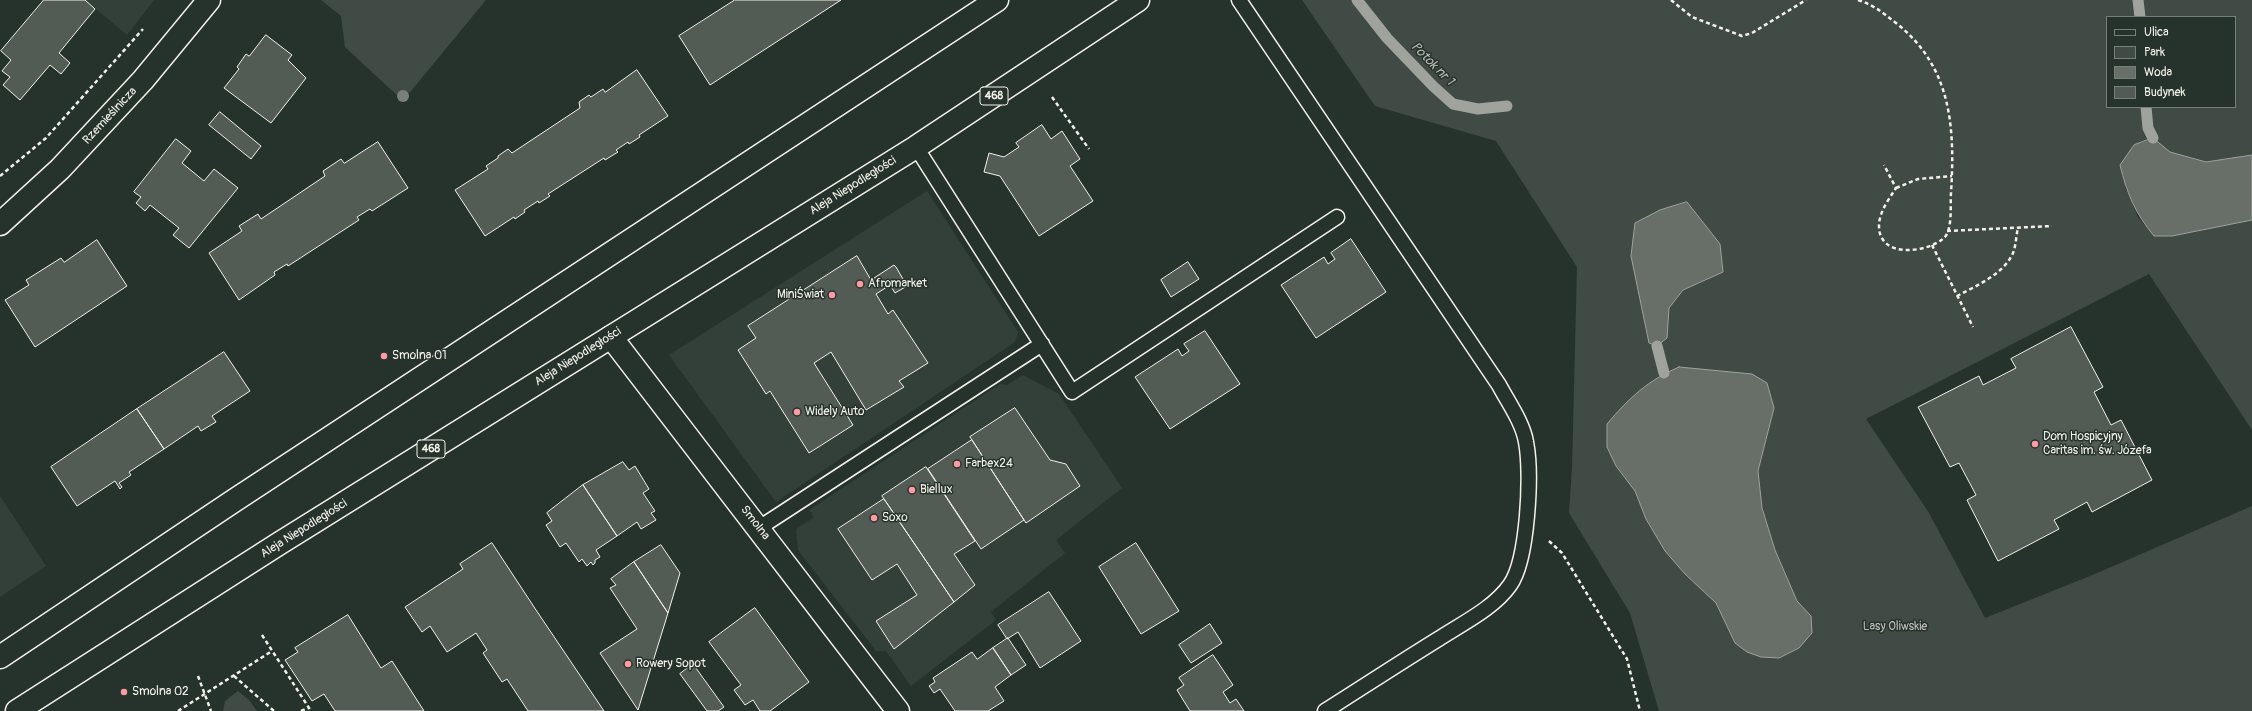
<!DOCTYPE html>
<html>
<head>
<meta charset="utf-8">
<style>
	body { margin:0 }
	#map { position:relative; width:2252px; height:711px; overflow:hidden; background:#26332d; font-family:Pangolin,sans-serif }
	canvas { display:block }
	.legend { position:absolute; left:2106px; top:16px; width:130px; height:92px; box-sizing:border-box; background:#26332d; border:1px solid #787f78; margin:0; padding:5px 7px; list-style:none; font-size:12px; color:#f4f1e8 }
	.legend li { display:flex; align-items:center; gap:8px; height:20px }
	.legend b { width:20px; border:1px solid #787f78 }
</style>
</head>
<body>
<div id="map">
<canvas width="2252" height="711"></canvas>
<ul class="legend">
<li><b style="height:5px;background:#26332d"></b>Ulica</li>
<li><b style="height:11px;background:#414b45"></b>Park</li>
<li><b style="height:11px;background:#676f68"></b>Woda</li>
<li><b style="height:11px;background:#525c55"></b>Budynek</li>
</ul>
</div>
<script>
const g = document.querySelector('canvas').getContext('2d');
g.lineJoin = 'round';
function paint(path, color) {
  g.fillStyle = color;
  g.fill(path, 'evenodd');
}
function trace(path, color, width, dash) {
  g.strokeStyle = color;
  g.lineWidth = width;
  g.lineCap = dash ? 'butt' : 'round';
  g.setLineDash(dash || []);
  g.stroke(path);
}
function label(font, color, halo, rows, align = 'center') {
  g.font = font + ' Pangolin,sans-serif';
  g.lineWidth = 3;
  g.setLineDash([]);
  g.textBaseline = 'middle';
  g.strokeStyle = halo;
  g.fillStyle = color;
  for (const [text, x, y, turn = 0] of rows) {
    g.save();
    g.translate(x, y);
    g.rotate((+turn || 0) * Math.PI / 180);
    g.textAlign = isNaN(turn) ? turn : align;
    if (halo) g.strokeText(text, 0, 0);
    g.fillText(text, 0, 0);
    g.restore();
  }
}
const built = new Path2D(`
	M85 0H154L127 35Z
	M927 191 1018 332 1015 342 776 502 669 355Z
	M1023 375 1059 394 1122 488 1056 540 1065 553 991 612 996 620 911 686 886 651H876L798 550 796 529 814 517 809 510 1000 384 1007 385Z
	M0 496 46 566 0 597Z`);
const green = new Path2D(`
	M321 0H486L411 91 401 99 345 47 341 16Z
	M1302 0H2252V155L2206 162 2170 152 2152 138 2125 187 2138 217 2154 236H2172L2252 220V430L2149 274 1866 419 1929 513 1985 618 2095 574 2252 506V711H1659L1630 613 1569 513 1572 468 1577 267 1496 141 1375 106ZM2107 17H2235V107H2107ZM1687 202 1723 272 1683 290 1669 308ZM1679 367 1774 408 1758 471 1762 508 1775 550 1797 601 1811 616 1799 648 1779 658 1761 657 1735 643 1716 603 1665 551 1646 519 1635 491 1616 466 1659 375Z
	M238 691 249 700 257 711H223L225 701Z`);
const water = new Path2D(`
	M2153 138 2170 152 2206 162 2252 155V220L2172 236H2154C2135 213 2127 194 2120 165L2134 145Z
	M1687 202 1720 244 1723 272 1683 290 1669 308 1667 338 1657 346 1649 343 1631 256 1635 223 1660 210Z
	M1679 367 1752 374 1767 383 1774 408 1758 471 1762 508 1775 550 1797 601 1811 616 1812 633 1799 648 1779 658 1761 657 1747 652 1735 643 1716 603 1685 574 1665 551 1646 519 1635 491 1616 466 1607 447V424C1629 398 1648 380 1679 367Z`);
const stream = new Path2D(`
	M1357 0 1387 38 1433 86 1453 104 1478 109 1507 106
	M2138 0 2140 17
	M2146 107 2148 128 2153 138
	M1657 346 1664 373`);
const building = new Path2D(`
	M44 0H85L95 9 59 53 70 63 61 74 50 65 20 100 3 85 10 77 2 71 11 60 1 51Z
	M735 0H841L710 85 679 36Z
	M266 35 292 55 288 60 306 78 271 123 224 88 239 69 237 67 246 54 249 56Z
	M637 70 668 116 639 135 640 137 629 144 628 142 616 150 618 152 605 160 604 158 548 194 550 196 539 203 538 201 524 210 525 212 515 219 514 217 485 236 455 190 488 169 486 166 498 158V156L508 149 512 153 580 108 579 102 589 95 591 97 603 89 605 92Z
	M220 112 261 146 251 159 209 125Z
	M1042 125 1051 139 1062 131 1080 159 1070 166 1093 201 1039 236 1000 176 984 172 989 153 1004 157 1019 147 1016 143Z
	M176 139 191 151 182 163 204 181 214 169 238 188 189 248 173 235 179 228 150 205 145 211 136 203 141 197 134 192Z
	M378 142 408 188 372 211 370 209 357 217 359 220 288 266 287 264 274 272 275 275 239 300 209 253 242 231 239 226 258 214 261 219 325 176 323 171 341 159 344 163Z
	M1351 239 1386 292 1316 338 1281 285 1324 257 1328 264 1335 259 1331 253Z
	M97 240 127 286 35 347 5 300 29 285 26 280 61 258 64 262Z
	M857 256 871 280 894 265 896 267 907 286 895 293 890 285 876 294 888 314 893 310 928 363 899 381 904 387 866 410 831 352 814 363 853 425 809 453 770 391 766 394 738 350 756 338 748 326Z
	M1188 262 1199 279 1171 297 1161 280Z
	M2071 327 2103 387 2094 392 2111 425 2121 420 2152 480 2092 512 2087 502 2054 520 2059 529 1998 561 1967 500 1976 495 1959 463 1950 467 1918 407 1979 376 1983 385 2016 368 2011 359Z
	M1205 331 1240 384 1170 429 1135 377 1178 349 1182 356 1189 351 1184 344Z
	M224 352 250 391 212 416 216 422 201 431 198 426 164 449 137 409Z
	M1015 408 1050 460 1066 464 1080 486 1026 523 970 437Z
	M137 409 164 449 129 472 131 475 119 483 122 487 120 489 115 481 77 506 51 467Z
	M972 440 1024 520 981 549 928 469Z
	M623 462 629 470 635 466 649 489 643 493 655 511 651 513 656 520 641 529 637 522 617 536 583 485Z
	M926 467 975 541 954 554 975 585 954 602 882 496Z
	M583 485 617 536 596 550 600 557 595 560V563L593 565 591 562 587 566 582 559 579 562 566 543 560 547 546 525 552 521 547 513Z
	M884 499 954 602 894 649 876 621 917 595 897 564 872 580 838 529Z
	M492 543 536 610 604 711H528L507 679 502 682 483 653 487 650 476 633 447 652 430 626 422 632 405 607 463 569 460 564Z
	M1136 543 1179 611 1141 634 1099 567Z
	M661 545 680 573 668 613 634 562Z
	M634 562 668 613 638 710 600 653 637 629 610 588 616 585 611 579Z
	M1049 592 1081 641 1040 668 1018 632 1007 639 998 625Z
	M755 608 809 682 770 711H760L753 700 745 705 734 690 741 685 709 642Z
	M348 615 381 668 392 661 424 711H335L324 694 312 701 285 660 298 652 295 648Z
	M1210 624 1222 643 1191 663 1179 645Z
	M1008 638 1026 665 1011 675 993 648Z
	M993 648 1011 675 995 687 1004 701 988 711H955L940 689 934 693 929 686 935 682 933 678 972 652 977 659Z
	M1213 655 1233 685 1223 692 1230 703 1236 699 1244 711H1190L1177 690 1184 685 1179 678Z
	M693 664 724 707 718 711H707L680 674Z`);
const path = new Path2D(`
	M1671 0 1692 17 1742 36 1752 33 1806 0
	M1858 0C1874 5 1883 13 1896 23 1952 67 1955 128 1951 193 1950 205 1953 229 1944 238 1927 253 1879 259 1879 226 1879 212 1889 199 1896 188L1884 165
	M1052 97 1089 149
	M0 176 46 138 143 29
	M1896 188 1918 179 1952 176
	M1947 231 2052 226
	M1932 245 1973 327
	M1957 296C1976 286 2004 274 2013 253 2016 246 2016 236 2018 228
	M1549 541 1562 553 1627 659 1640 711
	M262 635 311 711
	M198 676 211 711
	M234 676 274 711
	M178 711 272 651
	M301 711 308 708`);
const service = new Path2D(`
	M1239 0 1499 385C1508 402 1523 423 1526 442 1532 473 1528 560 1510 585 1494 608 1463 623 1440 638 1401 662 1363 687 1325 711
	M916 147 1072 392 1337 217
	M759 528 1042 344`);
const minor = new Path2D(`
	M0 224 60 169 143 80 209 0
	M611 337 898 711`);
const primary = new Path2D(`
	M0 657 235 500 997 0
	M17 711 280 543 916 147 1138 0`);
const trees = [
	[403,96]
];
const markers = [
	[860,284,4,"#ff9aa2"],
	[832,295,4,"#ff9aa2"],
	[384,356,4,"#ff9aa2"],
	[797,412,4,"#ff9aa2"],
	[2035,444,4,"#ff9aa2"],
	[957,464,4,"#ff9aa2"],
	[912,490,4,"#ff9aa2"],
	[874,518,4,"#ff9aa2"],
	[628,664,4,"#ff9aa2"],
	[124,692,4,"#ff9aa2"]
];
const shields = [
	[994,96,28],
	[431,449,28]
];
const shieldNames = [
	["468",994,96],
	["468",431,449]
];
const streetNames = [
	["Rzemieślnicza",110,116,-47],
	["Aleja Niepodległości",853,186,-32],
	["Aleja Niepodległości",578,357,-32],
	["Smolna",755,523,52],
	["Aleja Niepodległości",304,529,-32]
];
const poiNames = [
	["Afromarket",868,284],
	["MiniŚwiat",824,295,"right"],
	["Smolna 01",392,356],
	["Widely Auto",805,412],
	["Dom Hospicyjny",2043,437],
	["Caritas im. św. Józefa",2043,451],
	["Farbex24",965,464],
	["Biellux",920,490],
	["Soxo",882,518],
	["Rowery Sopot",636,664],
	["Smolna 02",132,692]
];
const parkNames = [
	["Lasy Oliwskie",1895,627]
];
const waterNames = [
	["Potok nr 1",1432,64,45]
];
paint(built, '#333f39');
paint(green, '#414b45');
paint(water, '#676f68');
trace(water, '#9fa39b', 1);
trace(stream, '#9fa39b', 11);
paint(building, '#525c55');
trace(building, '#f4f1e8', 1);
trace(service, '#f4f1e8', 17);
trace(minor, '#f4f1e8', 25);
trace(primary, '#f4f1e8', 25);
trace(path, '#f4f1e8', 2.5, [4, 3]);
trace(service, '#26332d', 14);
trace(minor, '#26332d', 22);
trace(primary, '#26332d', 22);
g.fillStyle = '#7a8079';
for (const [x, y] of trees) {
  g.beginPath();
  g.arc(x, y, 6, 0, 2 * Math.PI);
  g.fill();
}
for (const [x, y, r, color] of markers) {
  const dot = new Path2D();
  dot.arc(x, y, r, 0, 2 * Math.PI);
  g.fillStyle = color;
  g.fill(dot);
  trace(dot, '#26332d', 1.5);
}
for (const [x, y, w] of shields) {
  const box = new Path2D();
  box.roundRect(x - w / 2, y - 9, w, 18, 3);
  g.fillStyle = '#26332d';
  g.fill(box);
  trace(box, '#f4f1e8', 1);
}
label('bold 11px', '#f4f1e8', null, shieldNames);
label('12px', '#f4f1e8', '#26332d', streetNames);
label('12px', '#f4f1e8', '#26332d', poiNames, 'left');
label('12px', '#bebfb7', '#26332d', parkNames);
label('italic 13px', '#bcbdb5', '#26332d', waterNames);
</script>
</body>
</html>
